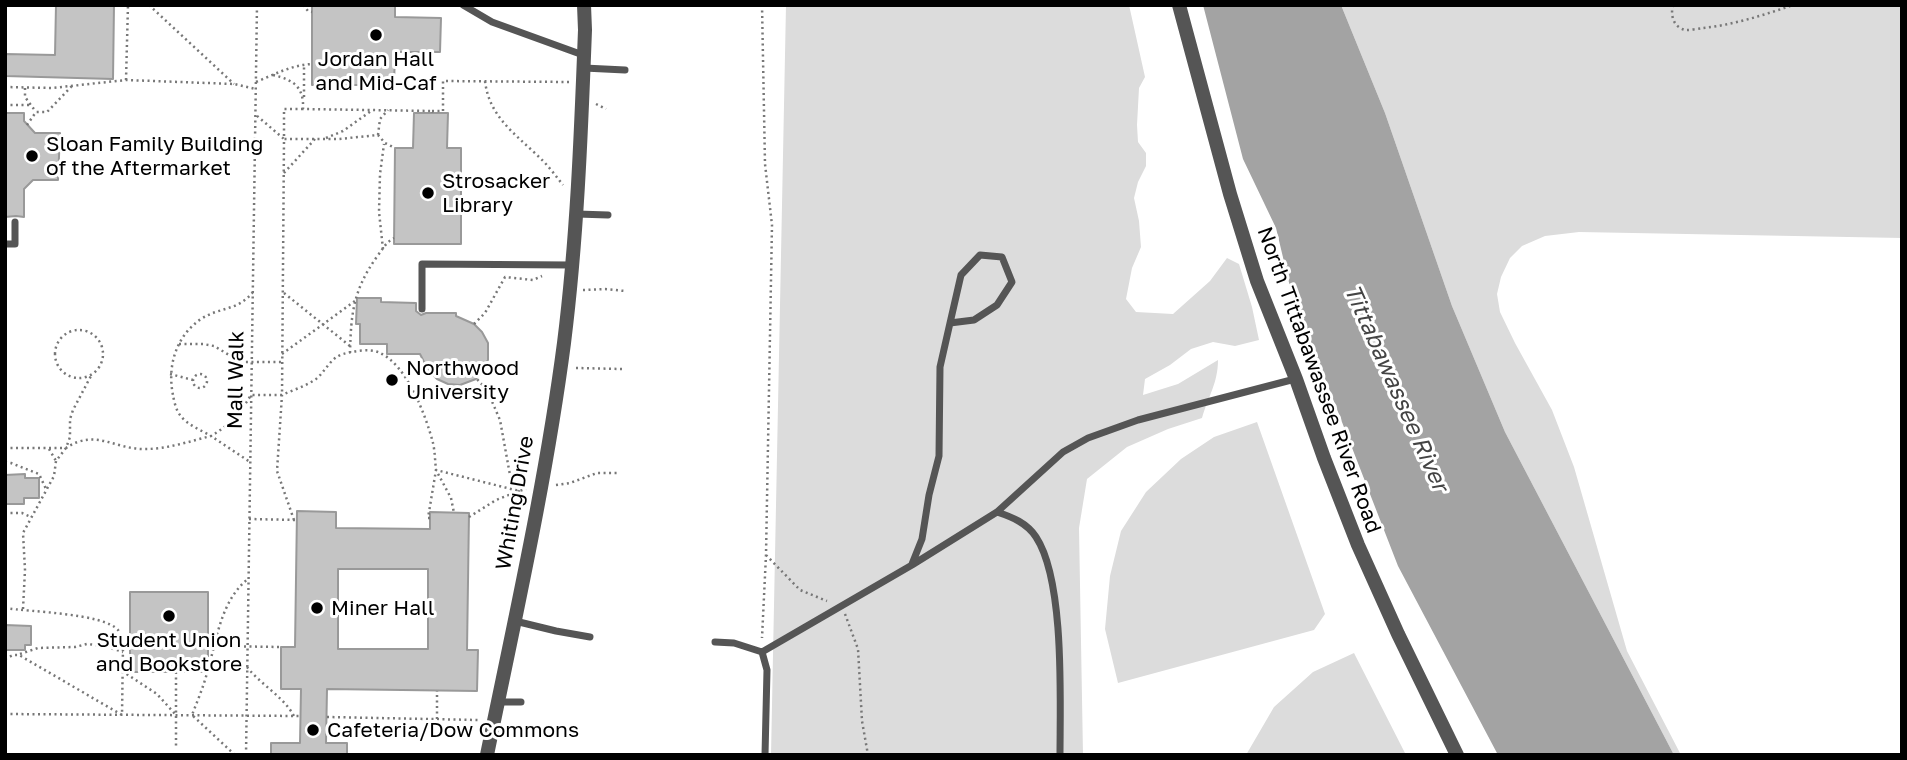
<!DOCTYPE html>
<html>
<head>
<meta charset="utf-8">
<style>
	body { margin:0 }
	#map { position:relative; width:1907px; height:760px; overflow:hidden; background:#fff; font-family:"Golos Text",sans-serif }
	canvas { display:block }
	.frame { position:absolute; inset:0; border:7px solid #000; pointer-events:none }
</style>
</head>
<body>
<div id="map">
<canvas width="1907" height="760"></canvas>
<div class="frame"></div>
</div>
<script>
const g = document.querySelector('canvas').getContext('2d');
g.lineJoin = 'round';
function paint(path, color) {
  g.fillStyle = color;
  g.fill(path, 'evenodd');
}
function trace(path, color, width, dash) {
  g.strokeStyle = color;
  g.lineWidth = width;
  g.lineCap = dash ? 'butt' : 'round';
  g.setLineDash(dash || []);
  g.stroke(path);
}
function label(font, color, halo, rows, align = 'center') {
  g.font = font + ' "Golos Text",sans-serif';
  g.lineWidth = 6;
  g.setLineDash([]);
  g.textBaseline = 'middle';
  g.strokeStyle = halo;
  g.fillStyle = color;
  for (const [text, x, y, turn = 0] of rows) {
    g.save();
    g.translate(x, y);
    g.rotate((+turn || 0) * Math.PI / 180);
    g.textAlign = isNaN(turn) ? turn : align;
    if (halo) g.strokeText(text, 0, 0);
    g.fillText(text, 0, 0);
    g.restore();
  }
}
const green = new Path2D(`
	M786 5H1129L1145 77 1139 88 1137 125 1138 142 1146 153V166L1138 182 1134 198 1139 221 1141 247 1132 268 1126 299 1136 312 1173 314 1210 281 1227 258 1239 264 1252 307 1259 340 1235 346 1213 342 1191 349 1170 365 1145 379 1143 395 1178 384 1218 360C1218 383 1208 397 1202 418L1168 429 1127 447 1087 479 1079 528 1083 755H771Z
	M1341 5H1902V238L1579 232 1545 236 1522 246 1510 258 1501 277 1497 294 1500 312 1515 343 1552 410 1574 467 1627 651 1681 755H1674L1505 432 1452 306 1385 113Z
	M1257 422 1325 614 1314 630 1118 683 1105 629 1110 576 1121 531 1146 492 1181 459 1214 437Z
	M1354 653 1406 755H1246L1274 707 1313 672Z`);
const water = new Path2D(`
	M1203 5H1341L1385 113 1452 306 1505 432 1674 755H1498L1398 566 1291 291 1276 228 1243 159Z`);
const building = new Path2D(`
	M56 5H114L113 79 5 76V54L55 55Z
	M312 5H395V17L441 18 440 52H395L394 85H312Z
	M5 113H24V121L35 133H60L58 180H33L24 189V217L16 216 5 217Z
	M414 113H448L447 148H461V244H394L395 148H413Z
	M357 298H381V302L416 303V311L421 315 426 313H456V316L474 324 482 332 488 343V360L484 365V369L476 379 460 385 448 384 437 379 428 370 420 354H387V344H360V324H356Z
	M25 474V478H39V498H24V504H5V475Z
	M297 511 336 512V528L430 529V512L469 513 467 650H478L477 691 327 689 326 743H347V755H271V743H300L301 689H281V647H295ZM338 569H428V649H338Z
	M130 592H208V672H130Z
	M5 625 31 626V645H25V650H5Z`);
const path = new Path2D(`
	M149 5 234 84
	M303 5 308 11 312 12
	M762 5 765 164 772 225 766 555 762 638
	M1673 5C1670 16 1674 28 1686 30 1691 30 1698 29 1703 28 1733 25 1764 15 1793 5
	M273 75C294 80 304 87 303 109L432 111V113
	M126 80 128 5
	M485 81C489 116 514 133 538 156 547 164 555 175 563 185
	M256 82C275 74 292 65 312 64
	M5 87 52 88 126 80 234 84 256 89
	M25 88V97L36 112
	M304 97V65
	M596 104 606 109
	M5 105H30
	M303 109H284V139H339L378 135 385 143 395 148
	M432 111H443V81L570 82
	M27 125 36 112H47L72 86
	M378 135 380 119 388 110
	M326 138 343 131 371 111
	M284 173 315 139
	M383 249 379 212 380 174 384 144
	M583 290 605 289 625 291
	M253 292C238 311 219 307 201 319 176 336 167 366 173 395 174 401 176 410 180 415 187 425 201 430 211 436 230 425 240 413 251 395H282L284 139 256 115
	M284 293 350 346
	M474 324 485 313 505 277 533 280 542 276
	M55 354a24 24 0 1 1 48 0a24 24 0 1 1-48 0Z
	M179 344H203L214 346 241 362H282
	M350 353C351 314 353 291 376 258 382 250 386 242 394 238
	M282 354 355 301
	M576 368 622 369
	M170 374 193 380
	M193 381a7 7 0 1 1 14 0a7 7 0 1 1-14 0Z
	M5 448H66C96 428 115 450 146 449 167 449 191 441 211 436L250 462
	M49 449 56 461
	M5 462 11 463 39 474 46 489
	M556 485 570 483 597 473H618
	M5 513H22L31 517
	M469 517 496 500 519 491 510 475 500 420 487 390 476 378
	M430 518H428L436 470 451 498 454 513
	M249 519 297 520
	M294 520 277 471 282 395C293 390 306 386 316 379 326 371 330 358 343 354 354 351 370 348 380 353 407 365 426 416 433 443 435 452 435 461 436 470L519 491 526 489
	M766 555 800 590 827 601
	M5 608C29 612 103 613 118 630 121 634 121 641 123 646
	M23 609 25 570 23 533 54 476 56 461 66 448 70 437V419L73 410 92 374
	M845 614 858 649 862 721 868 755
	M208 640 214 646 281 647
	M20 654 38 648 75 647 87 644 104 646 123 652
	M5 659 13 655H19L122 715 123 646H130
	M247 667C261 685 283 696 294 716
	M122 671 157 694 176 715
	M176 672V747
	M5 714 300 716
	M327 717 478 720
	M437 719V691
	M235 755 192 715C197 702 203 688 207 673 217 640 220 601 249 578
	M246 755 257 5`);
const lane = new Path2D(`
	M463 5 492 22 583 55
	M584 68 625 70
	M577 214 608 215
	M5 244H15V222
	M422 309V264L571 265
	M997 512C1012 517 1027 523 1036 537 1065 581 1060 701 1060 755
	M912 564 922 539 929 495 939 456 940 367 950 323 974 320 997 305 1012 282 1002 257 980 255 961 275 950 323
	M515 621 556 631 590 637
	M715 642 734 643 762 652 767 670 765 755
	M762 652 912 565 997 512 1063 452 1088 438 1138 420 1295 379
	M498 702H521`);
const street = new Path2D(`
	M1179 5 1230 194 1257 281 1296 379 1324 458 1358 545 1398 634 1457 755
	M487 755C515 618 546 481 564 343 577 239 581 135 585 30L584 5`);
const markers = [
	[376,35,7,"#000"],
	[32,156,7,"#000"],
	[428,193,7,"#000"],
	[392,380,7,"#000"],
	[317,608,7,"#000"],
	[169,616,7,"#000"],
	[313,730,7,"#000"]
];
const poiNames = [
	["Jordan Hall",376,59,"center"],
	["and Mid-Caf",376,83,"center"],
	["Sloan Family Building",46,144],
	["of the Aftermarket",46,168],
	["Strosacker",442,181],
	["Library",442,205],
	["Northwood",406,368],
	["University",406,392],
	["Miner Hall",331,608],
	["Student Union",169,640,"center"],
	["and Bookstore",169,664,"center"],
	["Cafeteria/Dow Commons",327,730]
];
const streetNames = [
	["Mall Walk",236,380,-89],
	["North Tittabawassee River Road",1319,380,70],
	["Whiting Drive",515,503,-80]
];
const waterNames = [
	["Tittabawassee River",1396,388,66]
];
paint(green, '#dcdcdc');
paint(water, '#a3a3a3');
paint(building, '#c4c4c4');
trace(building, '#999', 2);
trace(path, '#777', 2.5, [2, 3.5]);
trace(lane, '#555', 7);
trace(street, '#555', 14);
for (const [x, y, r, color] of markers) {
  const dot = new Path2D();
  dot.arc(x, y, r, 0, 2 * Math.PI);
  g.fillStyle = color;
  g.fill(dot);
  trace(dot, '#fff', 2.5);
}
label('21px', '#000', '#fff', poiNames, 'left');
label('21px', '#000', '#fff', streetNames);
label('italic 23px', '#444', '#fff', waterNames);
</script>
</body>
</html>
